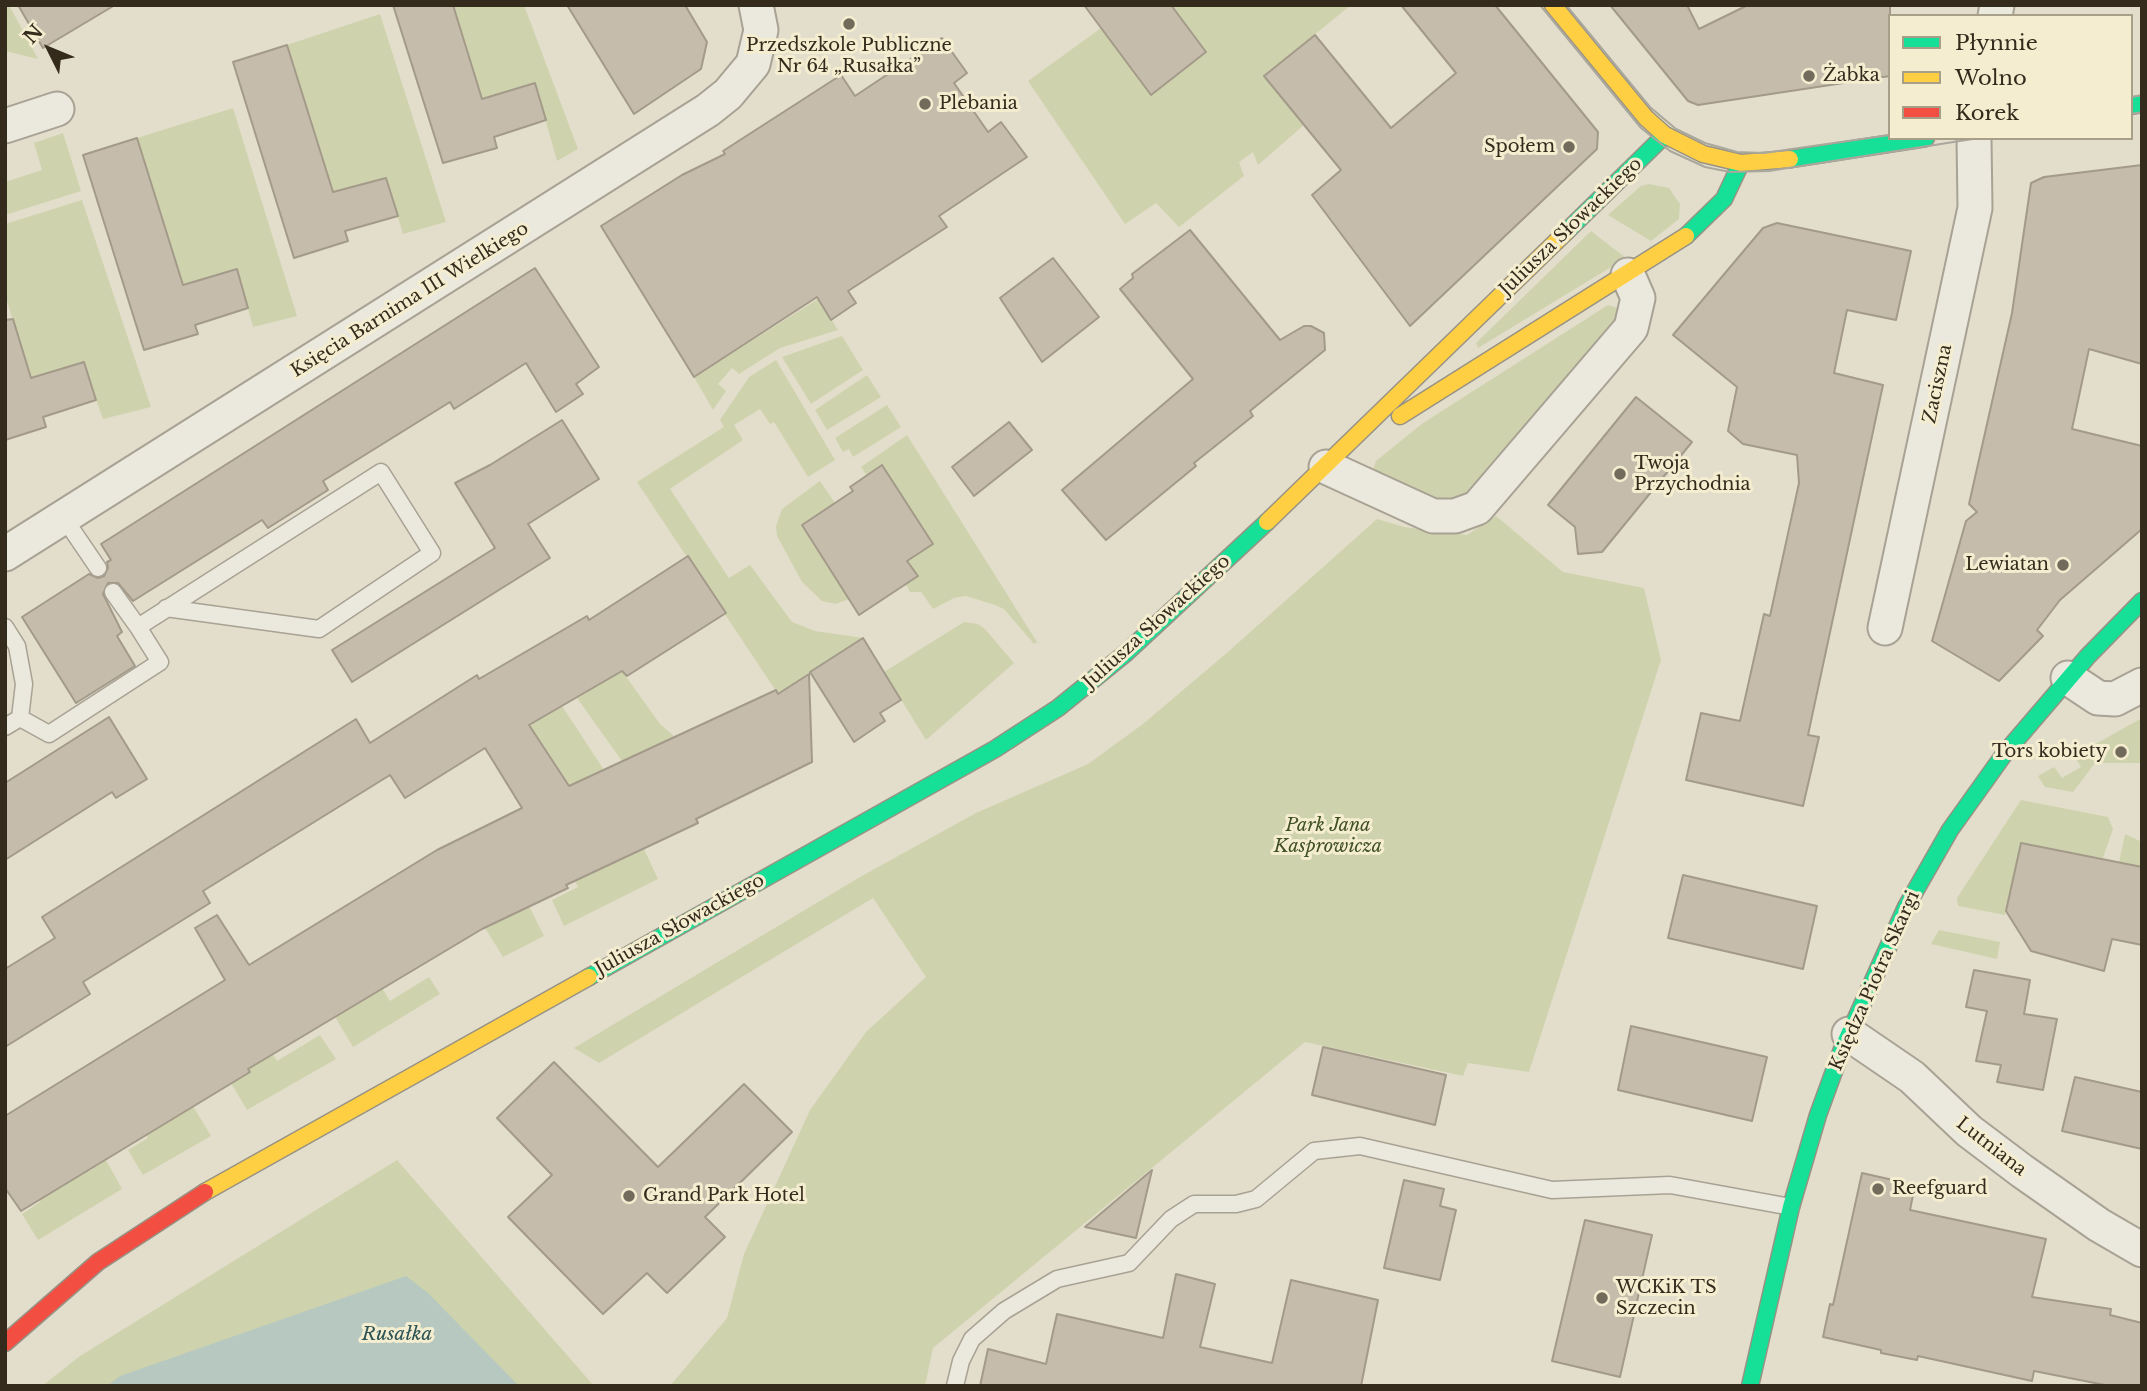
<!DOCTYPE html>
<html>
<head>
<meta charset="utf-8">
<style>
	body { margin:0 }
	#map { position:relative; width:2147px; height:1391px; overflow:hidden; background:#e3decb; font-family:"Libre Baskerville",serif }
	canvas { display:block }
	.frame { position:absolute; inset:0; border:7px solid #352b1d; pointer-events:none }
	.legend { position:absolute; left:1888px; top:14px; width:245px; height:126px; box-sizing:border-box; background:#f4edd0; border:2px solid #a89f88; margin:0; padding:9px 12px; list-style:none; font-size:21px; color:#352b1d }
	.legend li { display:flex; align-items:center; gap:14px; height:35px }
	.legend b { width:35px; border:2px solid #a89f88 }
	.north { position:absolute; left:14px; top:14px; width:70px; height:70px; -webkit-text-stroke:5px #f4edd0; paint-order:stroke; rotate:313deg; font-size:19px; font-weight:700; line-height:28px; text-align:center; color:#352b1d }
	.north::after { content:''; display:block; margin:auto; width:24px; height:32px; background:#352b1d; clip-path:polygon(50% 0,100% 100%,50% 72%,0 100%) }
</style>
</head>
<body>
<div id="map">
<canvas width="2147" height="1391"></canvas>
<div class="frame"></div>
<ul class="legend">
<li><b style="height:9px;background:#16e098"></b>Płynnie</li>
<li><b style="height:9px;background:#ffcf43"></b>Wolno</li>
<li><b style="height:9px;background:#f24e42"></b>Korek</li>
</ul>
<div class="north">N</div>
</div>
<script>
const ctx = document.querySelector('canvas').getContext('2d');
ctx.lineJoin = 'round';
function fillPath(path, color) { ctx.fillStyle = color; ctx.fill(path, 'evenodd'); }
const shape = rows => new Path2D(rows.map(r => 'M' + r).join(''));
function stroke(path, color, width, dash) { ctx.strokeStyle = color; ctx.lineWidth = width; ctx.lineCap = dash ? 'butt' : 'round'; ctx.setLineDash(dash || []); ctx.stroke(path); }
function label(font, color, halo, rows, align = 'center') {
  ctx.font = font + ' "Libre Baskerville",serif'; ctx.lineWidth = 6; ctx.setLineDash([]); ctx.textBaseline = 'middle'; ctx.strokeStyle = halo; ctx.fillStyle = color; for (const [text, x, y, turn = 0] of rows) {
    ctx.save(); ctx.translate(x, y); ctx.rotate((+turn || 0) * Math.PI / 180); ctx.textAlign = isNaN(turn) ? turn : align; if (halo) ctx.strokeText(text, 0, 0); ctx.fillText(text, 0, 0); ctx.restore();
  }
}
const green = shape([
	[5,5,9,5,38,59,5,51],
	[453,5,524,5,578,149,557,161,535,83,482,99],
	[1171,5,1351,5,1264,76,1304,125,1258,165,1253,152,1239,162,1244,176,1179,227,1156,203,1125,224,1028,81,1101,28,1151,95,1206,52],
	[380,14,446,222,403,234,386,178,333,192,287,45],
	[233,108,297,316,253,327,237,269,183,285,137,138],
	[63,133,81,191,5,215,5,182,42,170,34,143],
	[1649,184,1669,188,1680,204,1679,219,1651,241,1608,215,1641,186],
	[82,200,151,407,103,419,83,362,31,378,5,295,5,224],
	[1591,231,1626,258,1478,348,1476,343],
	[818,299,838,330,780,348,739,374,732,368,718,384,726,391,713,410,694,377],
	[1608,305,1621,309,1623,316,1487,485,1452,506,1373,470,1376,461,1423,423],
	[842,336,863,370,811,404,782,357],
	[776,360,835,460,808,477,774,422,770,424,760,409,734,425,743,440,670,489,729,578,750,565,792,622,815,631,863,638,778,694,637,482,724,427,720,420,749,377],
	[867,375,881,397,827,430,815,410],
	[887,405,901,427,853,457,849,449,843,452,835,438],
	[907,435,1037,642,1034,644,1004,609,995,605,966,596,954,598,933,609,921,592,910,592,906,584,917,576,907,561,933,544,870,480,861,467],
	[820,481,835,503,802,526,849,599,836,604,822,601,802,582,777,536,776,526,782,509],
	[1496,516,1563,572,1644,588,1661,660,1529,1072,1468,1063,1463,1076,1305,1042,933,1348,925,1386,670,1386,727,1318,744,1254,810,1110,866,1032,926,977,873,898,599,1063,574,1048,860,877,976,813,1088,764,1143,724,1229,651,1377,519,1404,527,1467,535],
	[964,622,978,624,985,629,1014,663,926,740,884,672],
	[622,671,660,724,675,737,622,761,577,698],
	[562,706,604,770,569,786,557,768,515,734],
	[2142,718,2142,763,2095,763,2073,792,2045,787,2038,776,2054,767,2062,778,2081,767,2074,756],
	[2021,800,2108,817,2113,829,2103,858,2021,844,2005,915,1958,906,1957,898],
	[2125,834,2142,842,2142,870,2119,862],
	[644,849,658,879,564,926,552,900,578,887,570,872,608,865],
	[529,906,544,936,503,957,477,915],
	[1939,930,2000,942,1997,959,1931,944],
	[429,977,440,994,353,1047,335,1017,352,1006,376,978,390,1001],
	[320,1035,336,1059,247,1110,228,1078,250,1072,242,1059,267,1044,277,1061],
	[193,1106,211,1136,143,1175,128,1150,148,1138,144,1132],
	[106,1160,122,1189,38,1240,22,1214,40,1202,32,1190,85,1166,89,1171],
	[397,1160,594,1386,42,1386,80,1356]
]);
const water = shape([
	[406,1276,428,1293,519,1386,107,1386,120,1376]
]);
const building = shape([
	[18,5,115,5,43,48,18,5],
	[393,5,453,5,482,99,535,83,546,120,494,137,497,148,443,163,393,5],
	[567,5,685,5,707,42,701,69,634,114,567,5],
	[1084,5,1171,5,1206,52,1151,95,1084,5],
	[1401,5,1495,5,1598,132,1597,149,1410,326,1312,195,1341,170,1264,76,1315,35,1391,128,1456,73,1401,5],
	[1610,5,1687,5,1699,29,1748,5,1890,5,1890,76,1698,105,1688,101,1610,5],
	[942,38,967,73,954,83,988,132,1001,122,1027,157,939,216,947,227,848,291,856,303,831,320,817,297,694,377,601,226,682,175,725,154,723,151,841,75,855,96,942,38],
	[287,45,333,192,386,178,398,216,345,231,348,241,294,258,233,62,287,45],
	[137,138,183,285,237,269,248,308,195,325,198,334,144,350,83,155,137,138],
	[2142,165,2142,364,2089,349,2072,429,2142,446,2142,529,2060,600,2037,630,2043,636,1999,681,1932,641,1966,521,1977,512,1969,504,2012,313,2031,183,2044,177,2142,165],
	[1777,223,1911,251,1896,320,1847,310,1834,373,1883,385,1808,735,1819,737,1803,806,1686,780,1701,713,1740,721,1764,614,1770,616,1799,483,1797,455,1743,444,1728,431,1737,387,1673,335,1763,228,1777,223],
	[1190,230,1280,340,1304,326,1311,326,1324,333,1325,350,1250,411,1253,416,1194,463,1196,466,1106,540,1062,490,1193,379,1120,289,1133,278,1132,274,1190,230],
	[1053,258,1099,317,1042,362,1000,298,1053,258],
	[535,268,599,367,576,384,583,394,556,412,526,363,454,409,450,402,323,481,328,490,268,528,262,520,133,601,118,583,108,583,103,594,122,632,117,636,135,666,76,703,22,617,89,574,98,578,104,576,108,568,107,562,111,560,101,544,535,268],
	[13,319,31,378,84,362,96,400,43,417,46,427,5,440,5,320,13,319],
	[1636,397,1692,442,1602,552,1578,554,1575,527,1548,505,1636,397],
	[562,420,599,479,528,524,550,558,352,682,332,650,495,548,455,483,490,465,562,420],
	[1009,422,1032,450,974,496,952,467,1009,422],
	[882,465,933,544,907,561,918,576,859,615,802,525,853,491,850,487,882,465],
	[688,556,726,613,627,676,622,671,529,725,569,786,776,690,778,694,809,674,812,762,696,819,698,823,566,885,568,888,482,929,248,1069,250,1072,21,1211,5,1188,5,1116,225,980,195,928,217,915,249,965,437,850,522,808,485,748,405,798,390,775,203,891,210,903,83,982,90,994,5,1047,5,969,55,938,42,917,356,719,370,743,477,675,479,679,587,616,589,620,688,556],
	[863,638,901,700,880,713,885,721,854,742,810,672,863,638],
	[109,717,147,779,116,798,112,792,5,860,5,783,109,717],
	[2021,843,2142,867,2142,945,2112,939,2104,971,2031,951,2006,911,2021,843],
	[1683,875,1817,906,1803,969,1668,938,1683,875],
	[1974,970,2030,980,2024,1014,2057,1019,2043,1090,1997,1082,2001,1065,1976,1061,1987,1011,1966,1007,1974,970],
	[1631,1026,1767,1057,1752,1121,1618,1090,1631,1026],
	[1323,1047,1446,1075,1435,1125,1312,1095,1323,1047],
	[554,1062,658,1167,744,1084,792,1132,705,1217,725,1237,667,1293,647,1273,603,1314,508,1217,552,1175,497,1118,554,1062],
	[2075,1077,2142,1092,2142,1149,2062,1131,2075,1077],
	[1152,1170,1136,1238,1085,1227,1152,1170],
	[1862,1173,1915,1185,1910,1210,2046,1239,2032,1297,2111,1309,2110,1315,2142,1323,2142,1386,2110,1386,2034,1371,2032,1381,1918,1356,1917,1360,1881,1353,1881,1350,1823,1337,1830,1304,1833,1305,1862,1173],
	[1404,1180,1444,1189,1440,1206,1456,1210,1440,1280,1384,1268,1404,1180],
	[1585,1220,1652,1235,1620,1377,1552,1361,1585,1220],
	[1176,1274,1215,1284,1200,1347,1272,1363,1291,1280,1378,1300,1361,1386,980,1386,988,1349,1046,1364,1057,1314,1163,1338,1176,1274]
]);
const lane = shape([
	[64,518,98,568],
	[113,592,138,627,381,472,432,553,319,629,166,608],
	[5,627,17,646,24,684,20,718,5,727],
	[20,718,49,734,160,662,138,627],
	[955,1386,961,1361,972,1339,1004,1311,1057,1279,1129,1263,1171,1219,1194,1204,1236,1204,1256,1199,1314,1151,1360,1146,1552,1190,1670,1185,1791,1207]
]);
const street = shape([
	[1995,16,1997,5],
	[5,126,57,109],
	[1326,467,1433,516,1455,516,1477,508,1631,328,1638,298,1628,275],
	[5,554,708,110,728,94,753,64,761,30,756,5],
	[1885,628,1975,208,1974,138],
	[2068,678,2098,698,2115,699,2142,685],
	[1849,1034,1912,1077,1969,1131,2022,1171,2099,1225,2142,1250]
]);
const fast = shape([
	[2131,106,2142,104],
	[1790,159,1926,138],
	[1567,231,1665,135],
	[1686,236,1724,199,1741,163],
	[589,977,995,749,1058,708,1126,653,1267,522],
	[1750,1386,1791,1207,1818,1115,1841,1052,1906,907,1950,830,2005,753,2088,656,2142,601]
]);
const slow = shape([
	[1553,5,1646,118,1665,135,1703,154,1741,163,1790,159],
	[1400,416,1686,236],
	[1267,522,1567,231],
	[205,1192,589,977]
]);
const jam = shape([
	[5,1343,98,1262,205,1192]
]);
const tram = shape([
	[1540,5,1641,128,1670,151,1705,167,1730,172,1769,171,1979,138],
	[1566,5,1650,107,1676,129,1705,143,1737,152,1764,153,1890,135],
	[2131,97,2142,95],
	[2131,114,2142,112]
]);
const markers = [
	[849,24,7,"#726a5a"],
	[1809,76,7,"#726a5a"],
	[925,104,7,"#726a5a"],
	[1569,147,7,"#726a5a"],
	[1620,474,7,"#726a5a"],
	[2063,565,7,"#726a5a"],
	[2121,752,7,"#726a5a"],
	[1878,1189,7,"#726a5a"],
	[629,1196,7,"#726a5a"],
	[1602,1298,7,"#726a5a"]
];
const poiNames = [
	["Przedszkole Publiczne",849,46,"center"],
	["Nr 64 „Rusałka”",849,67,"center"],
	["Żabka",1823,76],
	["Plebania",939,104],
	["Społem",1555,147,"right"],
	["Twoja",1634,464],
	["Przychodnia",1634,485],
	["Lewiatan",2049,565,"right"],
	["Tors kobiety",2107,752,"right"],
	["Reefguard",1892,1189],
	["Grand Park Hotel",643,1196],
	["WCKiK TS",1616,1288],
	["Szczecin",1616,1309]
];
const streetNames = [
	["Juliusza Słowackiego",1571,227,-44],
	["Księcia Barnima III Wielkiego",410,300,-32],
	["Zaciszna",1938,384,-78],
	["Juliusza Słowackiego",1157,622,-42],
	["Juliusza Słowackiego",680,925,-29],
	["Księdza Piotra Skargi",1875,981,-66],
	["Lutniana",1991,1147,38]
];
const parkNames = [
	["Park Jana",1328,826],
	["Kasprowicza",1328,847]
];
const waterNames = [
	["Rusałka",397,1335]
];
fillPath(green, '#cfd3ad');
fillPath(water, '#b6c8bf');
fillPath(building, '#c6bcac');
stroke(building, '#a39a8a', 2);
stroke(lane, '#a8a294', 19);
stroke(street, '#a8a294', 37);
stroke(fast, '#979284', 19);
stroke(slow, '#979284', 19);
stroke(jam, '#979284', 19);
stroke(lane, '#ebe8dd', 16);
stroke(street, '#ebe8dd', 33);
stroke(fast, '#16e098', 16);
stroke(slow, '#ffcf43', 16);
stroke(jam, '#f24e42', 16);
stroke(tram, '#aaa79d', 2);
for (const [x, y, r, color] of markers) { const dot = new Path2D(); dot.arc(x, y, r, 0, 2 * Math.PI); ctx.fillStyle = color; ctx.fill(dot); stroke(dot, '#f4edd0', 2.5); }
label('18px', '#352b1d', '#f4edd0', poiNames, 'left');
label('18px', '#352b1d', '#f4edd0', streetNames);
label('italic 18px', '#415124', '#f4edd0', parkNames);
label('italic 19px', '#2c5355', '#f4edd0', waterNames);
</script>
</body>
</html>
